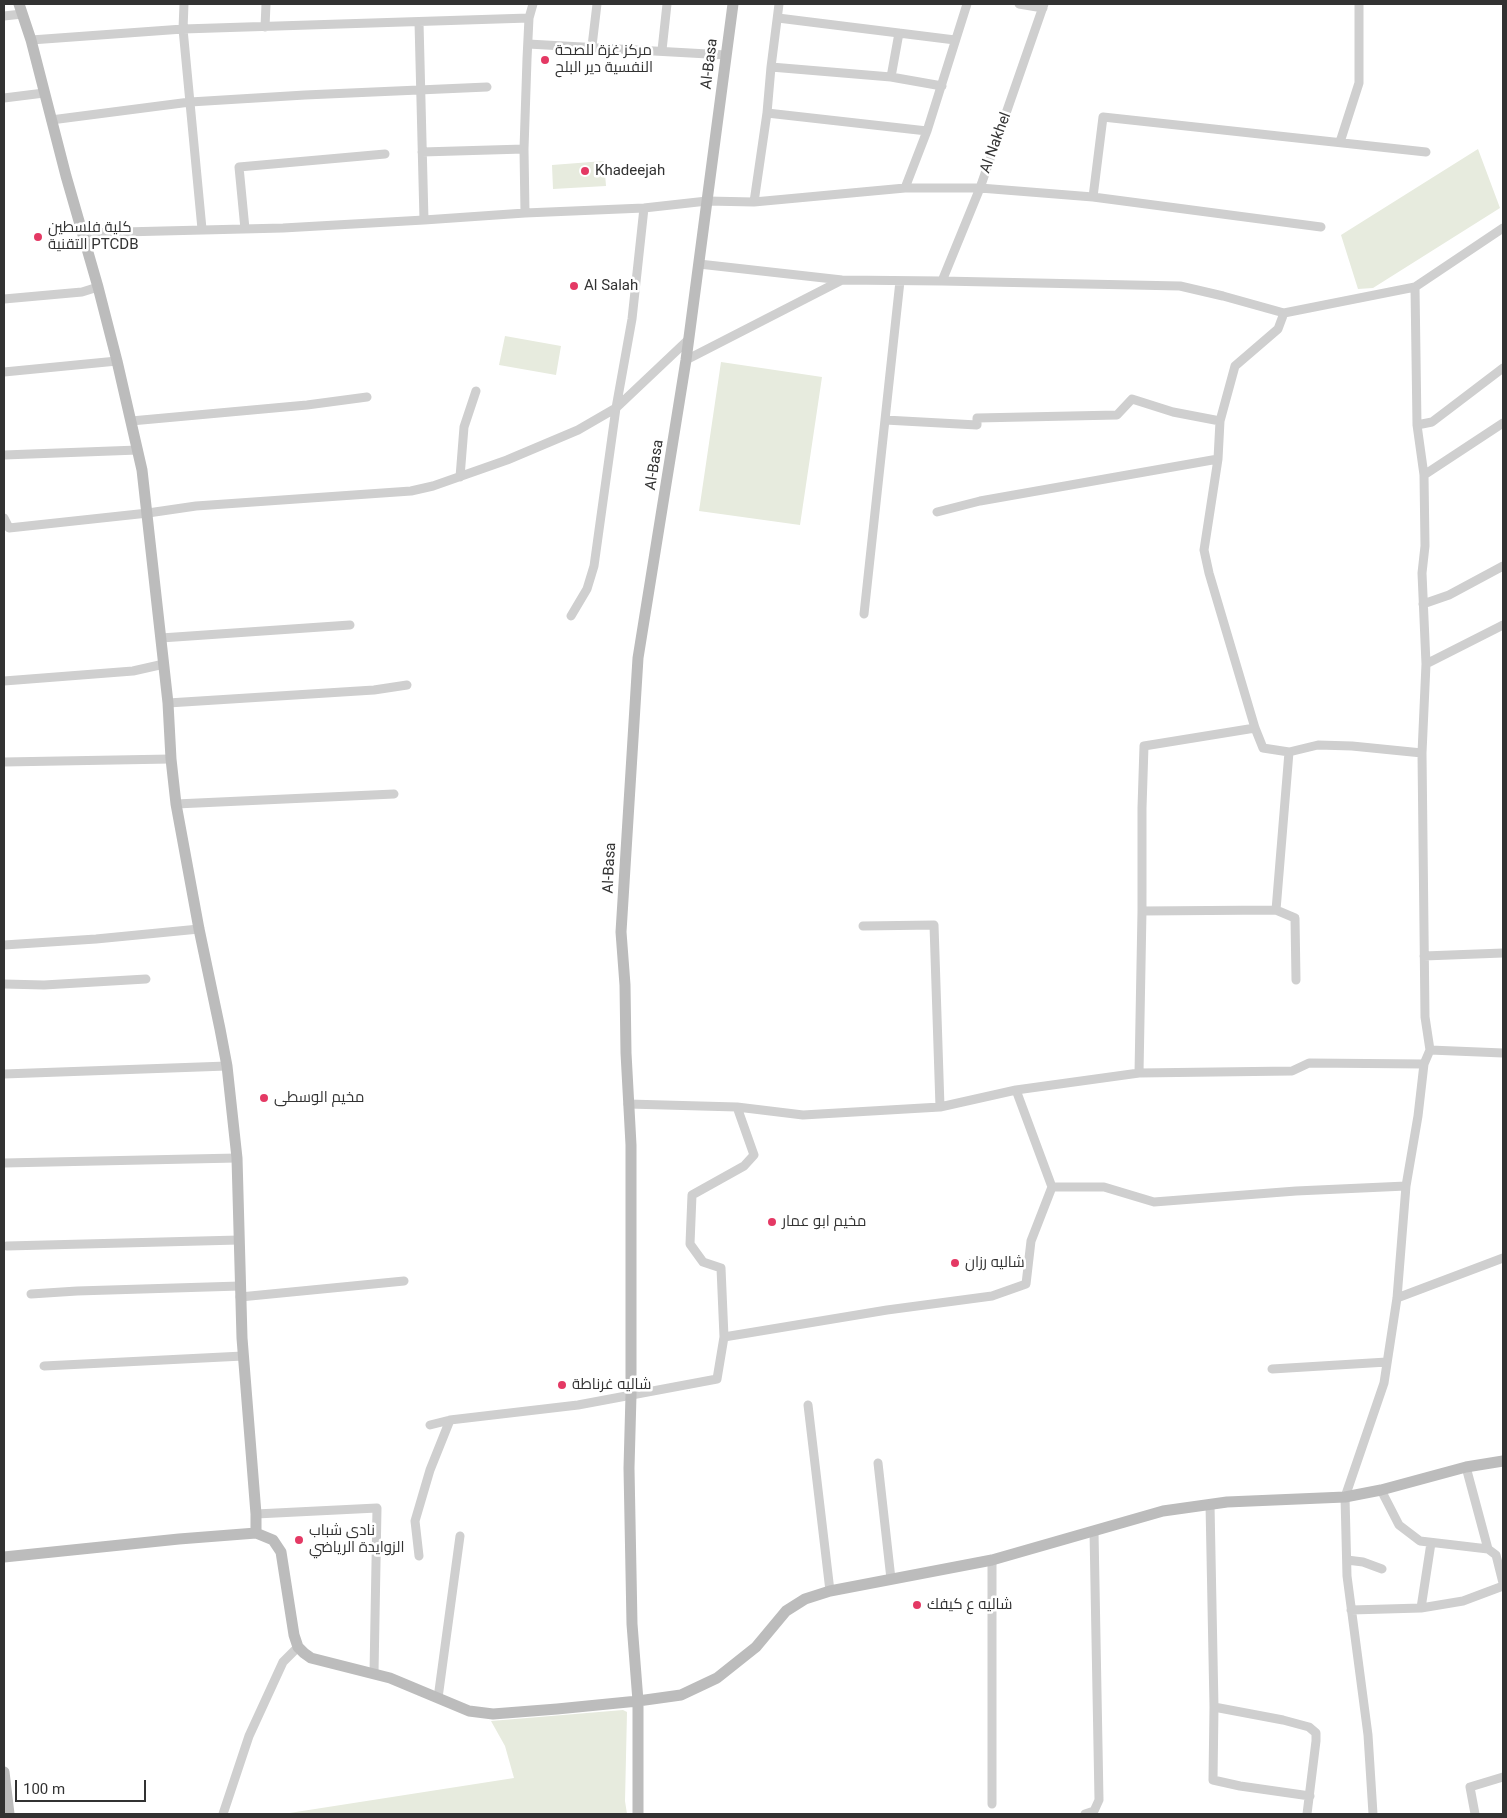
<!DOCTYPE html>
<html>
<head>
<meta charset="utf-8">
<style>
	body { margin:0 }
	#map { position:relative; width:1507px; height:1818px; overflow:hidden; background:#fff; font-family:Roboto,sans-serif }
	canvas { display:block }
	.frame { position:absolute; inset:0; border:5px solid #323232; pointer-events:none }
	.scale { position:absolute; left:15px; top:1780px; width:131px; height:22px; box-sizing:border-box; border:2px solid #323232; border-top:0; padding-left:6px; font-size:15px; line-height:18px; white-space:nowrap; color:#323232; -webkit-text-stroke:4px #fff; paint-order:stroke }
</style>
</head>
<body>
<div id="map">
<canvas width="1507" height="1818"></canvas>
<div class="frame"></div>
<div class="scale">100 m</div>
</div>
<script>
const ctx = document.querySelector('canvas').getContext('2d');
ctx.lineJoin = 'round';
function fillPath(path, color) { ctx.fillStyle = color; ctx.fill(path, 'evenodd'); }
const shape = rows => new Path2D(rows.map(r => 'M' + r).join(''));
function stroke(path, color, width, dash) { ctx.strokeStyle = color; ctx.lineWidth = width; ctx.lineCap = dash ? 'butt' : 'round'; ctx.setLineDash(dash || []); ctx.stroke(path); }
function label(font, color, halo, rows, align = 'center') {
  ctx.font = font + ' Roboto,Cairo,sans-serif'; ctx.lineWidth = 5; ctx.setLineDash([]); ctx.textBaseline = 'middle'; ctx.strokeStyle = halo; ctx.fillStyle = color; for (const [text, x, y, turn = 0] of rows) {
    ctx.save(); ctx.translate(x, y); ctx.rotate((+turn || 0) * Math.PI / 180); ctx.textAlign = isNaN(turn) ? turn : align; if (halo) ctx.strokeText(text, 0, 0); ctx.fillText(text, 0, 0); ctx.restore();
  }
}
const green = shape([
	[1478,149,1500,208,1373,288,1358,289,1341,235],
	[604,161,606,186,553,189,552,165],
	[505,336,561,346,556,375,499,365],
	[721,362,822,377,800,525,699,511],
	[623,1710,627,1712,625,1801,627,1814,283,1814,514,1778,505,1746,491,1721]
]);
const street = shape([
	[184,4,183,29,202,229],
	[1019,4,1043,8],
	[4,16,22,14],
	[778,18,955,40],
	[419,22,424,220],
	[265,27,266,4],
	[31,40,183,29,529,18],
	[528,44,726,55],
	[592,46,597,4],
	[662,50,667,4],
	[771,67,891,77,942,86],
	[891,77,899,33],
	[4,98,44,93],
	[767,113,927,131],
	[51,120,190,102,305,95,487,87],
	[1340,142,1359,83,1359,4],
	[422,152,524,149],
	[905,188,980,188,1093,197,1321,227],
	[1093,197,1103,117,1426,152],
	[754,202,767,113,771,67,779,4],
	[525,213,524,149,527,59,529,18,533,4],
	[245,229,239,167,385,154],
	[83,233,283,228,424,220,525,213,644,208,707,201,754,202,905,188,927,131,967,4],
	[699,264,842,280,942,281,1180,286,1223,296,1284,313,1415,287,1503,228],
	[942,281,980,188,1044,4],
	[4,299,82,292,98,287],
	[1284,313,1278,329,1235,366,1220,421,1218,459,1204,550,1209,573,1255,728,1263,748,1289,752,1318,745,1352,746,1422,753],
	[686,360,842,280],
	[4,372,117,361],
	[885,420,977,425,977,418,1117,415,1132,399,1173,412,1220,421],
	[131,421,307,405,367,397],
	[1417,425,1432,422,1503,368],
	[4,455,138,450],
	[1424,475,1503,423],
	[460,477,464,427,476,391],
	[937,512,980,501,1218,459],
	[4,518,9,528,148,513,196,506,411,491,433,486,507,460,578,430,616,408,689,339],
	[1423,604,1449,595,1503,566],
	[864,614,900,281],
	[571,616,587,589,594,566,616,408,632,319,644,208],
	[161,638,350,625],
	[1426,664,1503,625],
	[4,681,133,671,164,664],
	[168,703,374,690,407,685],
	[1289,752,1276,910,1295,918,1296,980],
	[4,762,171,759],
	[176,804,394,794],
	[1142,911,1276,910],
	[863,926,934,925,940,1107],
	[4,945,96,939,199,929],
	[1424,956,1503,953],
	[4,984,44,985,146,979],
	[1430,1050,1503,1053],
	[1139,1073,1142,911,1142,808,1144,746,1255,728],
	[4,1074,227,1066],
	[628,1104,737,1107,803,1115,940,1107,1016,1090,1139,1073,1292,1071,1309,1063,1424,1064],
	[4,1163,237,1158],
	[1052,1187,1104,1187,1154,1202,1296,1191,1406,1186],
	[7,1246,239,1240],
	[31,1294,77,1291,240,1286],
	[240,1297,404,1281],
	[1397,1298,1503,1258],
	[724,1337,887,1310,992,1296,1026,1284,1031,1241,1052,1187,1016,1090],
	[44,1366,243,1356],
	[1272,1369,1387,1362],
	[808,1405,830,1591],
	[430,1425,450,1420,578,1405,717,1379,724,1337,721,1268,703,1262,690,1244,692,1195,744,1166,754,1155,737,1107],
	[878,1463,891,1579],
	[1466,1467,1488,1549,1496,1555,1503,1583],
	[1381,1490,1399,1525,1420,1541,1488,1549],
	[1210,1504,1214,1707,1213,1780,1240,1786,1310,1796],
	[256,1514,377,1508,374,1673],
	[419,1556,415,1521,430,1470,450,1420],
	[992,1560,992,1804],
	[1347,1560,1363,1562,1382,1569],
	[1421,1608,1431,1543],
	[1351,1610,1421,1608,1463,1601,1503,1586],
	[438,1698,460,1536],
	[1214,1707,1283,1720,1309,1727,1316,1733,1316,1741,1307,1814],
	[223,1814,249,1736,283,1662,298,1647],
	[1085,1814,1094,1811,1099,1800,1094,1531],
	[1373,1814,1368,1735,1347,1576,1345,1497,1384,1383,1397,1298,1406,1186,1418,1116,1424,1064,1430,1050,1425,1017,1422,753,1426,664,1422,573,1425,546,1424,475,1417,425,1415,287],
	[1475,1814,1470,1787,1503,1777]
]);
const secondary = shape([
	[19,4,31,40,66,176,98,287,117,361,142,470,168,703,171,759,176,804,199,929,220,1029,227,1066,237,1158,242,1338,256,1514,256,1533],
	[4,1557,179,1539,256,1533,273,1540,281,1552,294,1635,298,1647,304,1653,311,1658,390,1678,469,1711,493,1714,557,1709,638,1701,681,1695,717,1678,756,1647,786,1611,805,1599,830,1591,992,1560,1163,1511,1227,1502,1345,1497,1381,1490,1466,1467,1503,1461],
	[4,1772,9,1814],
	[638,1814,638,1701,632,1624,629,1468,631,1395,631,1145,626,1053,625,985,621,932,638,658,686,360,733,4]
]);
const markers = [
	[545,60,5,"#e43964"],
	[585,171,5,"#e43964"],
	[38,237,5,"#e43964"],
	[574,286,5,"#e43964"],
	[264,1098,5,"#e43964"],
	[772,1222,5,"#e43964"],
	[955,1263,5,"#e43964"],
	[562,1385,5,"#e43964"],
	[299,1540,5,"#e43964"],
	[917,1605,5,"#e43964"]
];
const poiNames = [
	["مركز غزة للصحة",555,51],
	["النفسية دير البلح",555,68],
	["Khadeejah",595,171],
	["كلية فلسطين",48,228],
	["التقنية PTCDB",48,245],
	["Al Salah",584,286],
	["مخيم الوسطى",274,1098],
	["مخيم ابو عمار",782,1222],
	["شاليه رزان",965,1263],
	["شاليه غرناطة",572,1385],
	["نادي شباب",309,1531],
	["الزوايدة الرياضي",309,1548],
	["شاليه ع كيفك",927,1605]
];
const streetNames = [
	["Al-Basa",710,64,-83],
	["Al Nakhel",996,143,-70],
	["Al-Basa",655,465,-81],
	["Al-Basa",610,868,-87]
];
fillPath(green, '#e7ebde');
stroke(street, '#cfcfcf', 9);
stroke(secondary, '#bcbcbc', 11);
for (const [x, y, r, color] of markers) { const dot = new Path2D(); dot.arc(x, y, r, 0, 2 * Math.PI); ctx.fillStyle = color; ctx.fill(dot); stroke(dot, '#fff', 2); }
label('15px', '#323232', '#fff', poiNames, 'left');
label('15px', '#323232', '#fff', streetNames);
</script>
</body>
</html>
